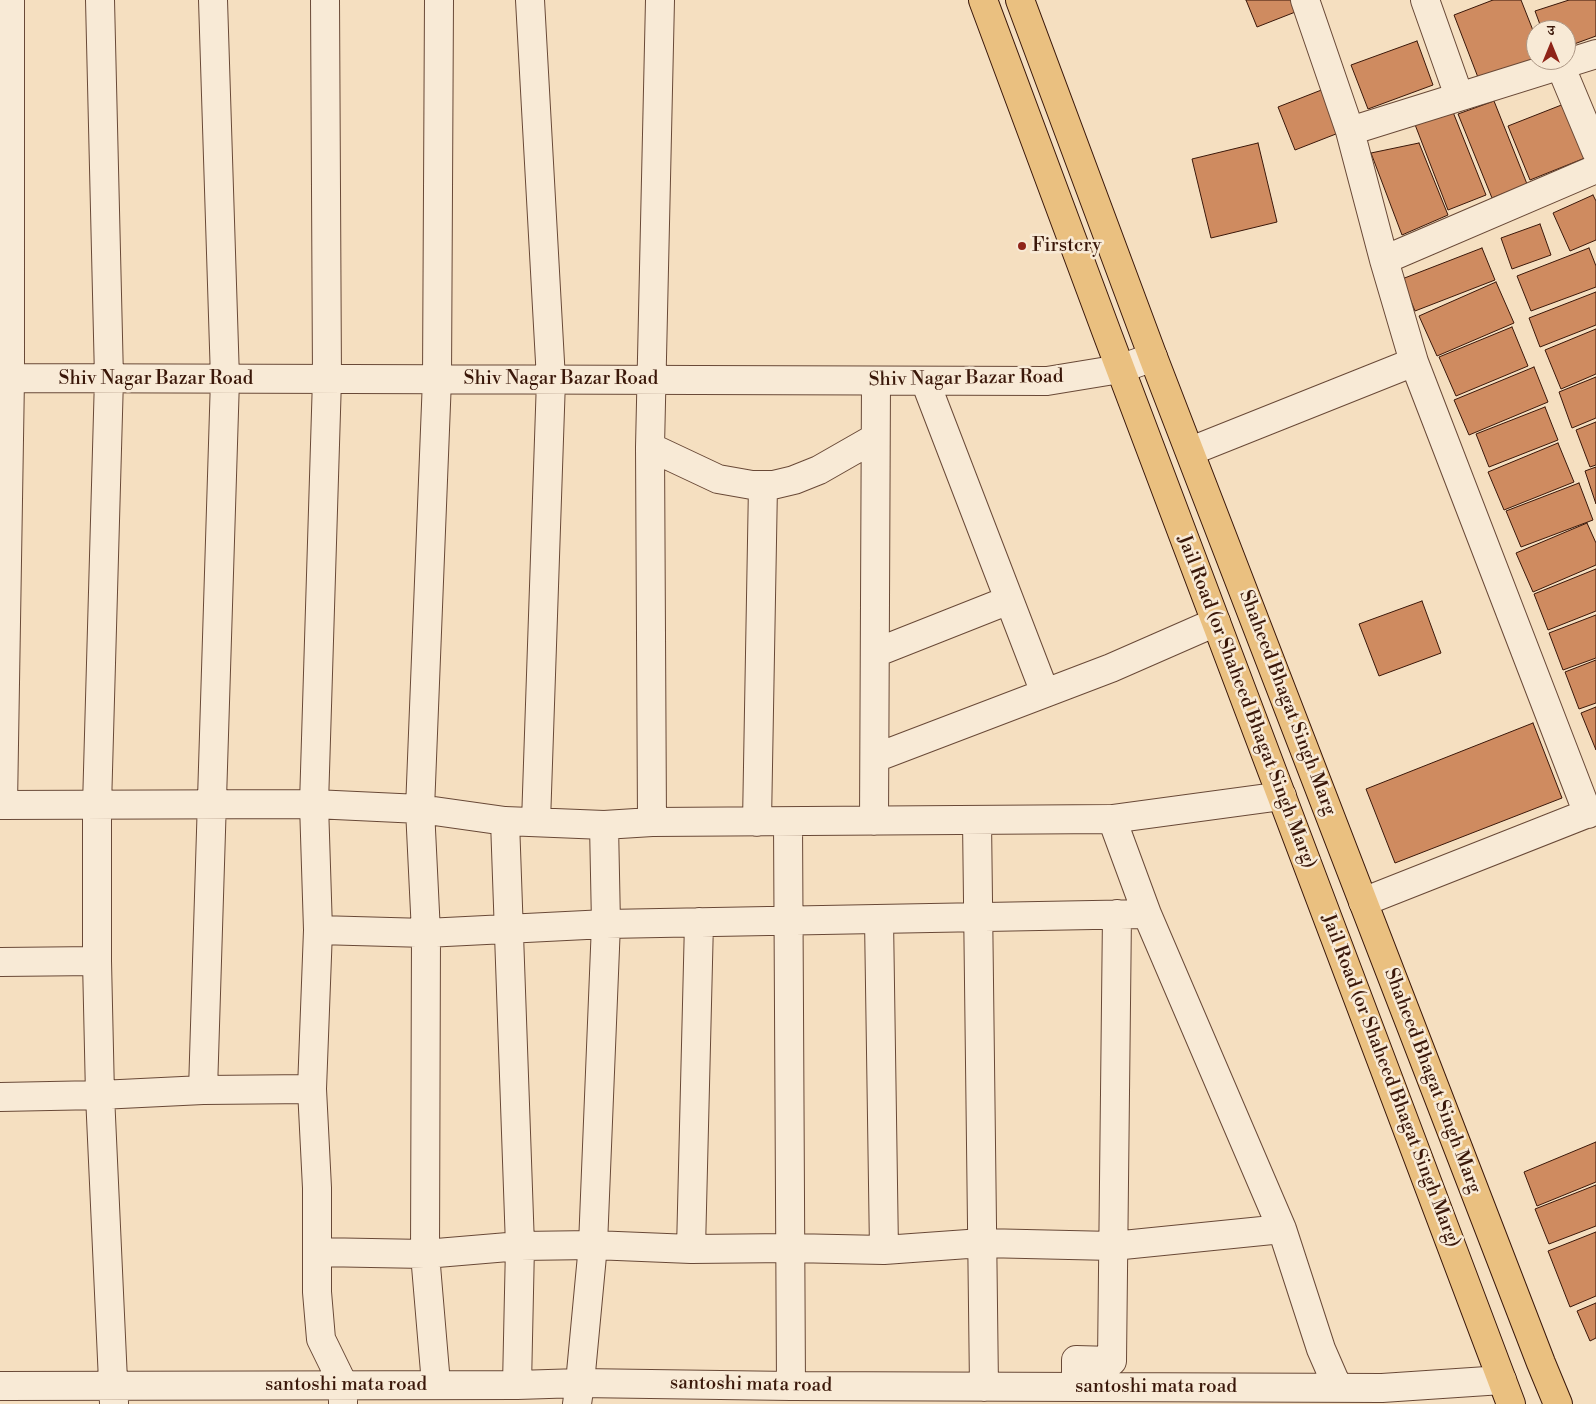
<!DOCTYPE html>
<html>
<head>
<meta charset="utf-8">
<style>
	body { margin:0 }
	#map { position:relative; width:1596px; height:1404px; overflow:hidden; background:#f5dfc0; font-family:"Libre Bodoni","Noto Serif Devanagari",serif }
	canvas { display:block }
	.north { position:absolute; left:1526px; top:20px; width:50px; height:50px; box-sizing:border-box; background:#f8ead6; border:1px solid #ac9684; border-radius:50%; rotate:0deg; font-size:14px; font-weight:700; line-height:20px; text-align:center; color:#3a1709 }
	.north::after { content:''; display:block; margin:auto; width:18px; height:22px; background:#8f2418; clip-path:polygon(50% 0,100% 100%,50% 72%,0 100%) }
</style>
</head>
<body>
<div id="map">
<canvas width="1596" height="1404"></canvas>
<div class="north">उ</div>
</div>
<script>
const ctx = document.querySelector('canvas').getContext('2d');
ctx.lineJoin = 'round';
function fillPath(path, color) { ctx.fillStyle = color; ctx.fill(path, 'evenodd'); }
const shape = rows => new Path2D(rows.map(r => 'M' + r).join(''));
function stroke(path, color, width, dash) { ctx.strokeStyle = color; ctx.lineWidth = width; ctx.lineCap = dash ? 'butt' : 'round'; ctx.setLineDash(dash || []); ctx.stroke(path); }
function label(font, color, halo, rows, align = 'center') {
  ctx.font = font + ' "Libre Bodoni",serif'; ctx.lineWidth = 5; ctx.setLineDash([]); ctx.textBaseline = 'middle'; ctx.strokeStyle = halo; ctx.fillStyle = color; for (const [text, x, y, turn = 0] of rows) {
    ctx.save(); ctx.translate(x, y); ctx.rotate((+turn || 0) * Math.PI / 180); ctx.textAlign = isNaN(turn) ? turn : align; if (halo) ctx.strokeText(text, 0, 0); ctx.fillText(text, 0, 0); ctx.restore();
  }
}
const building = shape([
	[1246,0,1300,0,1303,9,1257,27,1246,0],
	[1493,0,1521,0,1536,38,1536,59,1479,80,1454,15,1493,0],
	[1569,0,1596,0,1596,36,1566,47,1566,30,1542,30,1535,11,1569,0],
	[1417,41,1433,85,1368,109,1351,65,1417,41],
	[1324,89,1341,132,1295,150,1278,107,1324,89],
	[1494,101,1527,184,1492,198,1458,114,1494,101],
	[1564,104,1585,158,1530,180,1508,126,1564,104],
	[1451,107,1486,195,1448,210,1414,122,1451,107],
	[1258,143,1277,222,1211,238,1192,159,1258,143],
	[1419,143,1448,215,1402,235,1371,153,1419,143],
	[1593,195,1596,201,1596,240,1570,251,1553,213,1593,195],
	[1540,224,1551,255,1512,269,1501,238,1540,224],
	[1482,248,1495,280,1415,311,1402,279,1482,248],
	[1589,248,1596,266,1596,287,1531,311,1517,276,1589,248],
	[1496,282,1514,323,1437,356,1419,316,1496,282],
	[1596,292,1596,325,1540,347,1529,318,1596,292],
	[1512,327,1528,366,1456,396,1439,357,1512,327],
	[1596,329,1596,374,1561,389,1545,350,1596,329],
	[1534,367,1548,402,1469,435,1454,400,1534,367],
	[1596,377,1596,418,1572,428,1559,392,1596,377],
	[1545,407,1558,440,1489,467,1476,434,1545,407],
	[1596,422,1596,465,1590,467,1576,430,1596,422],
	[1558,443,1574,482,1504,510,1488,472,1558,443],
	[1596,467,1596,504,1585,471,1596,467],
	[1579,483,1593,520,1521,547,1506,511,1579,483],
	[1587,523,1596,543,1596,565,1533,592,1516,553,1587,523],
	[1596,569,1596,611,1548,630,1534,594,1596,569],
	[1422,601,1441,653,1379,676,1359,624,1422,601],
	[1596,615,1596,658,1563,670,1549,633,1596,615],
	[1596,660,1596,703,1579,709,1565,672,1596,660],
	[1596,707,1596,750,1581,713,1596,707],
	[1533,723,1562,798,1395,863,1366,789,1533,723],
	[1596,1142,1596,1182,1537,1206,1524,1172,1596,1142],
	[1596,1185,1596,1226,1549,1244,1535,1209,1596,1185],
	[1596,1232,1596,1296,1570,1307,1548,1251,1596,1232],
	[1596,1303,1596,1338,1590,1341,1577,1311,1596,1303]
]);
const minor = shape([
	[100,0,109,378,97,806,97,961,100,1095,114,1403],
	[530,0,551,380,536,822],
	[1305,0,1350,131,1384,260,1414,362,1588,814],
	[1425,0,1459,96],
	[1560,65,1596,151],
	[1350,131,1596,54],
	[1384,260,1596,169],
	[0,378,1047,381,1120,369,1153,357],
	[925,381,1045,693],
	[650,447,718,479,752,485,773,485,794,480,819,470,875,438],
	[1191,451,1414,362],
	[875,653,1009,600],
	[875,758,1111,668,1216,622],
	[0,805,314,804,420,809,505,821,604,825,652,822,1112,819,1282,796],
	[3,805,10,378,10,0],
	[977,820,984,1387],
	[505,821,520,1246,517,1385],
	[874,821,876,381],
	[652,822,650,447,660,0],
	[757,822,763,485],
	[788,822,791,1386],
	[1363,902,1596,810],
	[1147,914,1282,1229,1321,1349,1338,1388],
	[879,919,884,1250],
	[318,930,426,933,606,924,1147,914,1112,819],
	[0,962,97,961],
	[312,1089,317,1188,317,1292,321,1339,343,1384,343,1404],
	[203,1090,225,379,213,0],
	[0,1097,100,1095,203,1090,312,1089,318,930,314,804,327,379,325,0],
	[691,1249,699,922],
	[317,1252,425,1254,520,1246,593,1245,691,1249,790,1248,884,1250,982,1243,1113,1246,1282,1229],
	[436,1384,425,1254,426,933,420,809,437,379,439,0],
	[0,1386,517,1385,580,1383,791,1386,1382,1388,1502,1380],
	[1076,1387,1076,1360,1112,1361,1117,914],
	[577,1404,580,1383,593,1245,606,924,604,825]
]);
const major = shape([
	[983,0,1108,336,1511,1404],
	[1020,0,1153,357,1541,1363,1558,1404]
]);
const markers = [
	[1022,246,5,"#8f2418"]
];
const poiNames = [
	["Firstcry",1032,246]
];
const streetNames = [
	["Shiv Nagar Bazar Road",156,379],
	["Shiv Nagar Bazar Road",561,379],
	["Shiv Nagar Bazar Road",966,379,-1],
	["Jail Road (or Shaheed Bhagat Singh Marg)",1246,702,69],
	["Shaheed Bhagat Singh Marg",1287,703,69],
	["Jail Road (or Shaheed Bhagat Singh Marg)",1390,1081,69],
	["Shaheed Bhagat Singh Marg",1432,1081,69],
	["santoshi mata road",346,1385],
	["santoshi mata road",751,1385,1],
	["santoshi mata road",1156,1387]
];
fillPath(building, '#cf8b60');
stroke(building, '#3a1709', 1);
stroke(minor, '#694937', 30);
stroke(major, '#3a1709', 30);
stroke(minor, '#f8ead6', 28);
stroke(major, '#eac080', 28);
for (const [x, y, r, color] of markers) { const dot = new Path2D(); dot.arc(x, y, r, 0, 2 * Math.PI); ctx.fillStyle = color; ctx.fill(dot); stroke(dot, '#f8ead6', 2); }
label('19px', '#3a1709', '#f8ead6', poiNames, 'left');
label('19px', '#3a1709', '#f8ead6', streetNames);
</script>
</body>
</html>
